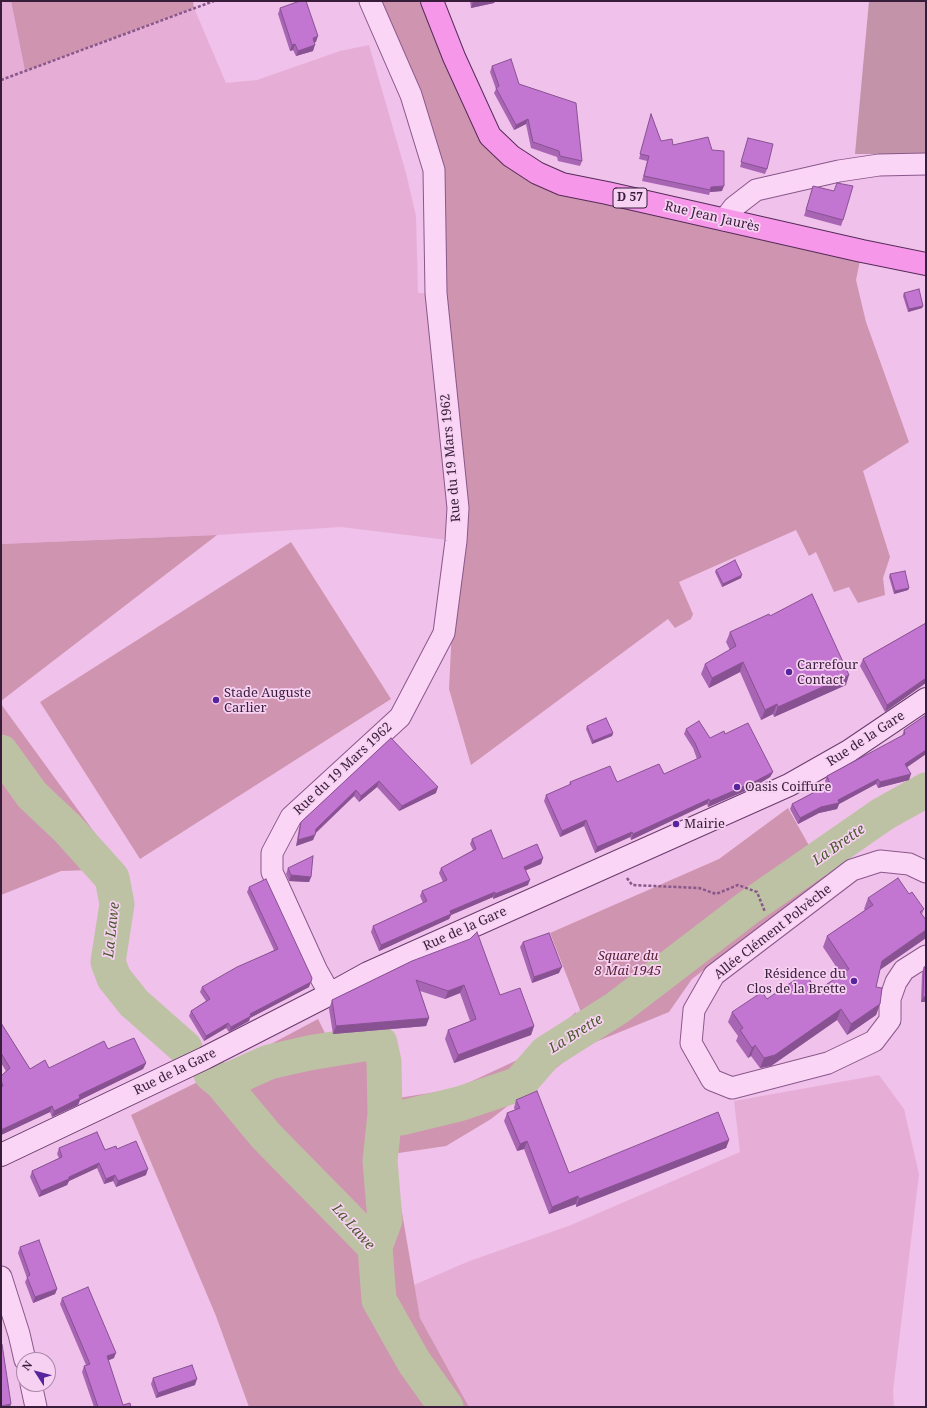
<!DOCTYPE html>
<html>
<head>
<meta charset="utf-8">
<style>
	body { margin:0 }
	#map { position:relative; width:927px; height:1408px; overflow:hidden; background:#f0c1ea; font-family:"Noto Serif",serif }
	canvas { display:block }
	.frame { position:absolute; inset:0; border:2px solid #371d3a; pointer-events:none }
	.north { position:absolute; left:16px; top:1352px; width:40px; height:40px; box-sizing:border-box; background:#f7d1f2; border:1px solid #aa89a8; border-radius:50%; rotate:306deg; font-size:11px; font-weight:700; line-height:16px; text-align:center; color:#371d3a }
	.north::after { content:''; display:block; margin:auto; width:14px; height:18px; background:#57249d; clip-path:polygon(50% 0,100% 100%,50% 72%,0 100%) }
</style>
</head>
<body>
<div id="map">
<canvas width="927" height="1408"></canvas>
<div class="frame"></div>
<div class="north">N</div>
</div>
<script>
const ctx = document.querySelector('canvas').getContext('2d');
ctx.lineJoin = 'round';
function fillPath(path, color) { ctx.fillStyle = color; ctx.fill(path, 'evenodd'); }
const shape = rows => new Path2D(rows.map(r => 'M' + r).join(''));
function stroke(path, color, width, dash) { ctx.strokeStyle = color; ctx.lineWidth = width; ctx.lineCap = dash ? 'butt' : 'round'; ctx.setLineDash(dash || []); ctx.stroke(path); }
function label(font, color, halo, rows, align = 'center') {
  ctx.font = font + ' "Noto Serif",serif'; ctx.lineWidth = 3.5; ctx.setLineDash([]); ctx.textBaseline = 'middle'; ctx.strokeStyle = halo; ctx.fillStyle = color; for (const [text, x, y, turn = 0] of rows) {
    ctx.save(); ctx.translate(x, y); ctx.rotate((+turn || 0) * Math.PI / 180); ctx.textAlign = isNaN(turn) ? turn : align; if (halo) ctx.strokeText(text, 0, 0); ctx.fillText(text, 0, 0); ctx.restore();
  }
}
const farmland = shape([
	[1,1,11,1,25,71,194,8,226,83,257,80,340,51,369,45,406,173,416,216,418,293,436,293,456,541,341,527,217,535,1,544],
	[879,1075,904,1109,919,1174,893,1391,894,1407,469,1407,420,1318,414,1285,467,1262,571,1225,740,1152,734,1101]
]);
const green = shape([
	[11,1,193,1,194,8,25,71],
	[370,1,432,1,490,136,537,173,862,251,856,280,866,322,909,442,863,471,890,557,883,578,885,595,858,603,849,587,834,592,816,552,809,556,796,530,679,582,693,614,691,619,675,628,668,619,471,765,449,689,458,508,434,170],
	[217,535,1,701,1,544],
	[291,542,391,699,140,859,40,702],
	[1,704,121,869,61,871,1,895],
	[788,808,826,876,692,979,669,1012,593,1043,550,933,719,859],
	[576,1012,583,1047,491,1119,446,1146,392,1154,420,1318,469,1407,249,1407,216,1316,131,1115,226,1068,318,1019,330,1043,386,1037,392,1099,455,1089,528,1055]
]);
const cemetery = shape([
	[869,1,926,1,926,154,855,154]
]);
const river = shape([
	[1,752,32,795,68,829,112,878,117,904,108,962,114,978,134,1003,185,1048],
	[211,1074,222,1083,266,1136,375,1247,379,1300,414,1362,446,1407],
	[222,1083,269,1062,309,1053,363,1044,380,1043,384,1062,385,1114,401,1118,459,1104,519,1084,546,1053,617,1008,749,907,883,814,926,790],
	[375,1247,385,1220,380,1161,385,1114]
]);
const path = shape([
	[1,80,214,1],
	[627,878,632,885,699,888,716,894,738,885,757,892,765,912]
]);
const minor = shape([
	[724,220,734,207,756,190,839,171,879,165,926,164],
	[926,872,909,864,880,861,852,870,714,975,694,1010,691,1043,712,1080,732,1088,828,1063,874,1041,890,1020,890,999,896,982,904,970,926,956],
	[330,994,317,971,272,872,272,853,291,817,400,717,444,633,456,541,458,508,436,293,434,170,411,95,370,1],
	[1,1277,19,1334,25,1360],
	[31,1384,36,1407]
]);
const secondary = shape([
	[1,1155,205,1058,330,994,368,973,789,785,849,751,926,699]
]);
const primary = shape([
	[432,1,454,57,490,136,511,156,537,173,562,184,607,193,862,251,926,264]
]);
const wall = shape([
	[470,1,495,1,494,3,471,8],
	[280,8,316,42,314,42,313,51,296,56,293,50,290,51,278,14],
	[492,66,519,84,582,161,580,166,558,161,557,157,531,148,526,124,514,130,494,93,496,89,490,72],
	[651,114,661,141,673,145,722,191,710,192,709,195,642,181,647,161,639,159],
	[748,138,767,169,765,174,740,167],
	[813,186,843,220,841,226,804,216],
	[904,293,923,306,922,308,908,312,903,296],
	[716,570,741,578,722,587,715,572],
	[890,574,909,588,908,590,894,594,889,577],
	[770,616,846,685,774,717,773,714,761,720,740,672,709,688,701,674,705,664,730,650,726,642,730,632],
	[926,623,885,712,860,666,863,659],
	[926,715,926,754,907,767,909,780,878,788,876,784,839,804,837,809,819,813,798,824,790,809,792,804,827,785,825,781,827,776,902,736,904,730],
	[587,726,613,733,612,736,592,744,586,729],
	[686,729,710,738,725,734,773,772,770,777,752,788,708,807,707,804,631,840,630,837,595,853,584,826,560,837,544,801,546,795,569,785,570,782,617,782,664,774,697,759,693,748,684,734],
	[391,738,436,793,399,811,377,787,359,802,354,796,316,833,313,840,296,846,299,828,301,822],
	[472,839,503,859,543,858,541,864,526,870,528,885,493,899,493,897,451,915,449,919,379,951,371,932,373,926,423,903,420,896,422,891,443,882,439,873,441,868,473,850,470,844],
	[288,868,311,877,309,882,289,881,286,874],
	[249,887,309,987,250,1018,249,1021,240,1026,229,1032,226,1028,204,1041,189,1016,191,1011,206,1001,200,992,202,987,274,950,247,892],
	[909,894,924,909,922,914,926,920,926,938,880,970,876,987,880,1004,876,1015,847,1035,837,1020,771,1066,760,1068,751,1056,748,1058,736,1041,738,1036,728,1022,732,1012,767,999,817,991,841,974,823,947,827,936,865,910,864,909,868,898],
	[523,942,559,973,532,983,520,947],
	[412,961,500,995,534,1026,531,1035,454,1063,445,1039,448,1030,470,1021,460,993,445,999,420,991,429,1018,426,1026,333,1034,329,1009,332,1000],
	[924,967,926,1002,921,1002,922,973],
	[1,1023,30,1069,49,1068,108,1049,146,1063,143,1069,80,1100,78,1105,52,1117,50,1112,1,1135,1,1076,6,1071,1,1063],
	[516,1100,569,1173,729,1140,726,1148,576,1207,576,1204,549,1214,524,1149,517,1151,504,1121,507,1113,515,1110,514,1108],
	[59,1148,105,1150,117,1149,146,1175,116,1187,113,1181,104,1184,97,1168,69,1181,67,1185,39,1197,30,1177,32,1171,59,1158,57,1154],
	[20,1247,57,1289,55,1294,33,1303,25,1282,27,1278,18,1253],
	[62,1298,114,1358,108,1360,123,1405,131,1407,94,1407,82,1372,84,1366,86,1365,60,1304],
	[153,1378,195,1385,156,1398,151,1384]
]);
const shadedWall = shape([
	[480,1,495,1,494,3,471,8,473,2],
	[318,36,316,42,311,44,313,38],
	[295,44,293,50,290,51,292,45],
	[315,45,313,51,296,56,298,51],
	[528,119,526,124,514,130,516,125],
	[724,186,722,191,710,192,711,187],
	[923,306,922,308,908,312,909,309],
	[742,575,741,578,722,587,723,584],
	[909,588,908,590,894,594,895,591],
	[743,662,740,672,709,688,712,678],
	[849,675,846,685,774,717,778,707],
	[926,678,926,683,885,712,887,705],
	[777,704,773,714,761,720,765,710],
	[613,733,612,736,592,744,593,741],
	[926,750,926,754,903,770,905,764],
	[773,772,770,777,752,788,708,807,710,801],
	[911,774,909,780,878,788,880,782],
	[878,779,876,784,839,804,837,809,819,813,798,824,800,818,821,807,838,800],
	[379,781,377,787,359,802,361,796],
	[438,787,436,793,399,811,402,806],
	[356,790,354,796,314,834,316,829],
	[709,799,707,804,631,840,633,834],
	[586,820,584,826,560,837,562,831],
	[632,832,630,837,595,853,597,847],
	[315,835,313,840,296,846,298,840],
	[543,858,541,864,522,872,524,867],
	[291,875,311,877,309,882,289,881],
	[530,880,528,885,493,899,495,894],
	[495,892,493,897,451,915,449,919,379,951,381,945,450,911],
	[926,930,926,938,878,971,882,961],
	[562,967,559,973,532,983,534,977],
	[311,982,309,987,250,1018,249,1021,229,1032,231,1027,250,1014],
	[464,985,460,993,445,999,448,991],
	[923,997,926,997,926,1002,921,1002],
	[880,1004,876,1015,847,1035,851,1024],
	[841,1009,837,1020,771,1066,760,1068,764,1058],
	[429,1018,426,1026,333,1034,336,1026],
	[228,1023,226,1028,204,1041,206,1036],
	[534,1026,531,1035,454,1063,458,1055],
	[755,1045,751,1056,748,1058,752,1048],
	[146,1063,143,1069,80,1100,78,1105,52,1117,54,1111,79,1095],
	[52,1106,50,1112,1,1135,1,1130],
	[729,1140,726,1148,576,1207,579,1199],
	[527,1141,524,1149,517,1151,520,1144],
	[99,1163,97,1168,69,1181,67,1185,39,1197,41,1191,69,1177],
	[148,1169,146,1175,116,1187,118,1181],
	[115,1175,113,1181,104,1184,106,1179],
	[578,1196,576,1204,549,1214,552,1207],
	[57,1289,55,1294,33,1303,35,1297],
	[116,1353,114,1358,105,1362,107,1356],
	[197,1379,195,1385,156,1398,158,1393],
	[11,1404,10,1407,1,1407,1,1406]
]);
const building = shape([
	[300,1,306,1,318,36,313,38,315,45,298,51,295,44,292,45,280,8,300,1],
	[473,1,480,1,473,2,473,1],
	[511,59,519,84,576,103,582,161,560,156,559,151,533,142,528,119,516,125,496,88,499,86,492,66,511,59],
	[651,114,661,141,672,139,673,145,708,137,712,150,724,151,724,186,711,187,710,190,644,176,649,156,640,154,651,114],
	[748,138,773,144,767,169,741,162,748,138],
	[837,183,853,186,843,220,806,210,813,186,834,191,837,183],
	[919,289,923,306,909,309,904,293,919,289],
	[735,560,742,575,723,584,716,570,735,560],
	[905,571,909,588,895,591,890,574,905,571],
	[812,594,849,675,778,707,777,704,765,710,743,662,712,678,705,664,736,646,730,632,769,614,770,616,812,594],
	[926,623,926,678,887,705,863,659,926,623],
	[926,715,926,750,905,764,911,774,880,782,878,779,838,800,839,803,821,807,800,818,792,804,830,784,827,776,905,734,904,730,926,715],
	[606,718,613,733,593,741,587,726,606,718],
	[699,721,710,738,724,731,725,734,748,723,773,772,754,782,710,801,709,799,633,834,632,832,597,847,586,820,562,831,546,795,571,784,570,782,610,766,617,782,659,764,664,774,701,757,695,743,686,729,699,721],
	[391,738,438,787,402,806,379,781,361,796,356,790,316,829,315,835,298,840,301,822,391,738],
	[491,830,503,859,537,844,543,858,524,867,530,880,495,894,495,892,450,911,451,914,381,945,373,926,427,901,422,891,447,880,441,868,476,849,472,839,491,830],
	[313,856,311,877,291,875,288,868,313,856],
	[898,878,909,894,912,892,924,909,920,912,926,920,926,930,882,961,876,987,882,988,880,1004,851,1024,841,1009,775,1055,764,1058,755,1045,752,1048,740,1030,743,1028,732,1012,762,992,767,999,805,973,817,991,849,969,827,936,873,905,868,898,898,878],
	[266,879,312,978,311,982,250,1014,251,1016,242,1021,231,1027,228,1023,206,1036,191,1011,210,999,202,987,237,967,278,949,249,887,266,879],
	[477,932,500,995,520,988,534,1026,458,1055,448,1030,476,1019,464,985,448,991,416,980,429,1018,336,1026,332,1000,412,961,470,939,477,932],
	[549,933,562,967,534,977,523,942,549,933],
	[926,966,926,997,923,997,924,967,926,966],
	[1,1023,30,1069,45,1060,49,1068,104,1041,108,1049,134,1038,146,1063,79,1095,80,1098,54,1111,52,1106,1,1130,1,1087,3,1086,1,1081,1,1076,10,1068,1,1053,1,1023],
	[537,1091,569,1173,718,1112,729,1140,579,1199,578,1196,552,1207,527,1141,520,1144,507,1113,520,1108,516,1100,537,1091],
	[97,1132,105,1150,116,1146,117,1149,136,1141,148,1169,118,1181,115,1175,106,1179,99,1163,69,1177,69,1179,41,1191,32,1171,62,1157,59,1148,97,1132],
	[39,1240,57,1289,35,1297,27,1277,30,1275,20,1247,39,1240],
	[88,1287,116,1353,107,1356,123,1405,130,1403,131,1407,98,1407,84,1366,90,1364,62,1298,88,1287],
	[1,1344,2,1344,11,1404,1,1406,1,1344],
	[192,1365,197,1379,158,1393,153,1378,192,1365]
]);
const markers = [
	[789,672,4,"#57249d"],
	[216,700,4,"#57249d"],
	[737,787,4,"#57249d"],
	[676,824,4,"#57249d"],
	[854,981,4,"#57249d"]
];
const shields = [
	[630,198,34]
];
const shieldNames = [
	["D 57",630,198]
];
const streetNames = [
	["Rue Jean Jaurès",712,217,13],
	["Rue du 19 Mars 1962",451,458,-95],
	["Rue de la Gare",866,739,-33],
	["Rue du 19 Mars 1962",343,769,-43],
	["Rue de la Gare",465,929,-24],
	["Allée Clément Polvèche",773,932,-38],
	["Rue de la Gare",175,1072,-26]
];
const poiNames = [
	["Carrefour",797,665],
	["Contact",797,680],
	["Stade Auguste",224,693],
	["Carlier",224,708],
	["Oasis Coiffure",745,787],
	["Mairie",684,824],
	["Résidence du",846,974,"right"],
	["Clos de la Brette",846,989,"right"]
];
const parkNames = [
	["Square du",628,956],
	["8 Mai 1945",628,971]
];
const waterNames = [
	["La Brette",839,845,-35],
	["La Lawe",112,930,-84],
	["La Brette",576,1034,-32],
	["La Lawe",353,1227,48]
];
fillPath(farmland, '#e6aed7');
fillPath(green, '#cf94af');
fillPath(cemetery, '#c394a9');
stroke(river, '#bec2a4', 35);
stroke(minor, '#89588b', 23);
stroke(secondary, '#693b6d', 24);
stroke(primary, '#542c58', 24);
stroke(path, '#89588b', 2.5, [3, 2]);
stroke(minor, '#fbd5f6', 21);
stroke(secondary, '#fbd5f6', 22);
stroke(primary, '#f697ea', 22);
fillPath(wall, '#a765b4');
fillPath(shadedWall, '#885292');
fillPath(building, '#c275d1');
stroke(building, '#885292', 1);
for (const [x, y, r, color] of markers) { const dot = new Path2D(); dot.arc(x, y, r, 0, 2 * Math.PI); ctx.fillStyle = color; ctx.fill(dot); stroke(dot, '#f7d1f2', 1.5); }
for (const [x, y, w] of shields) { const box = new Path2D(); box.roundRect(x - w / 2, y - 10, w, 20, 3); ctx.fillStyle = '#f7d1f2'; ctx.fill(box); stroke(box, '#371d3a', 1); }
label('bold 12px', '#371d3a', null, shieldNames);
label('13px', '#371d3a', '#f7d1f2', streetNames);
label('13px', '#371d3a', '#f7d1f2', poiNames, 'left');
label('italic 13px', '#572233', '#f7d1f2', parkNames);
label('italic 14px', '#495a2b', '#f7d1f2', waterNames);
</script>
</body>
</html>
